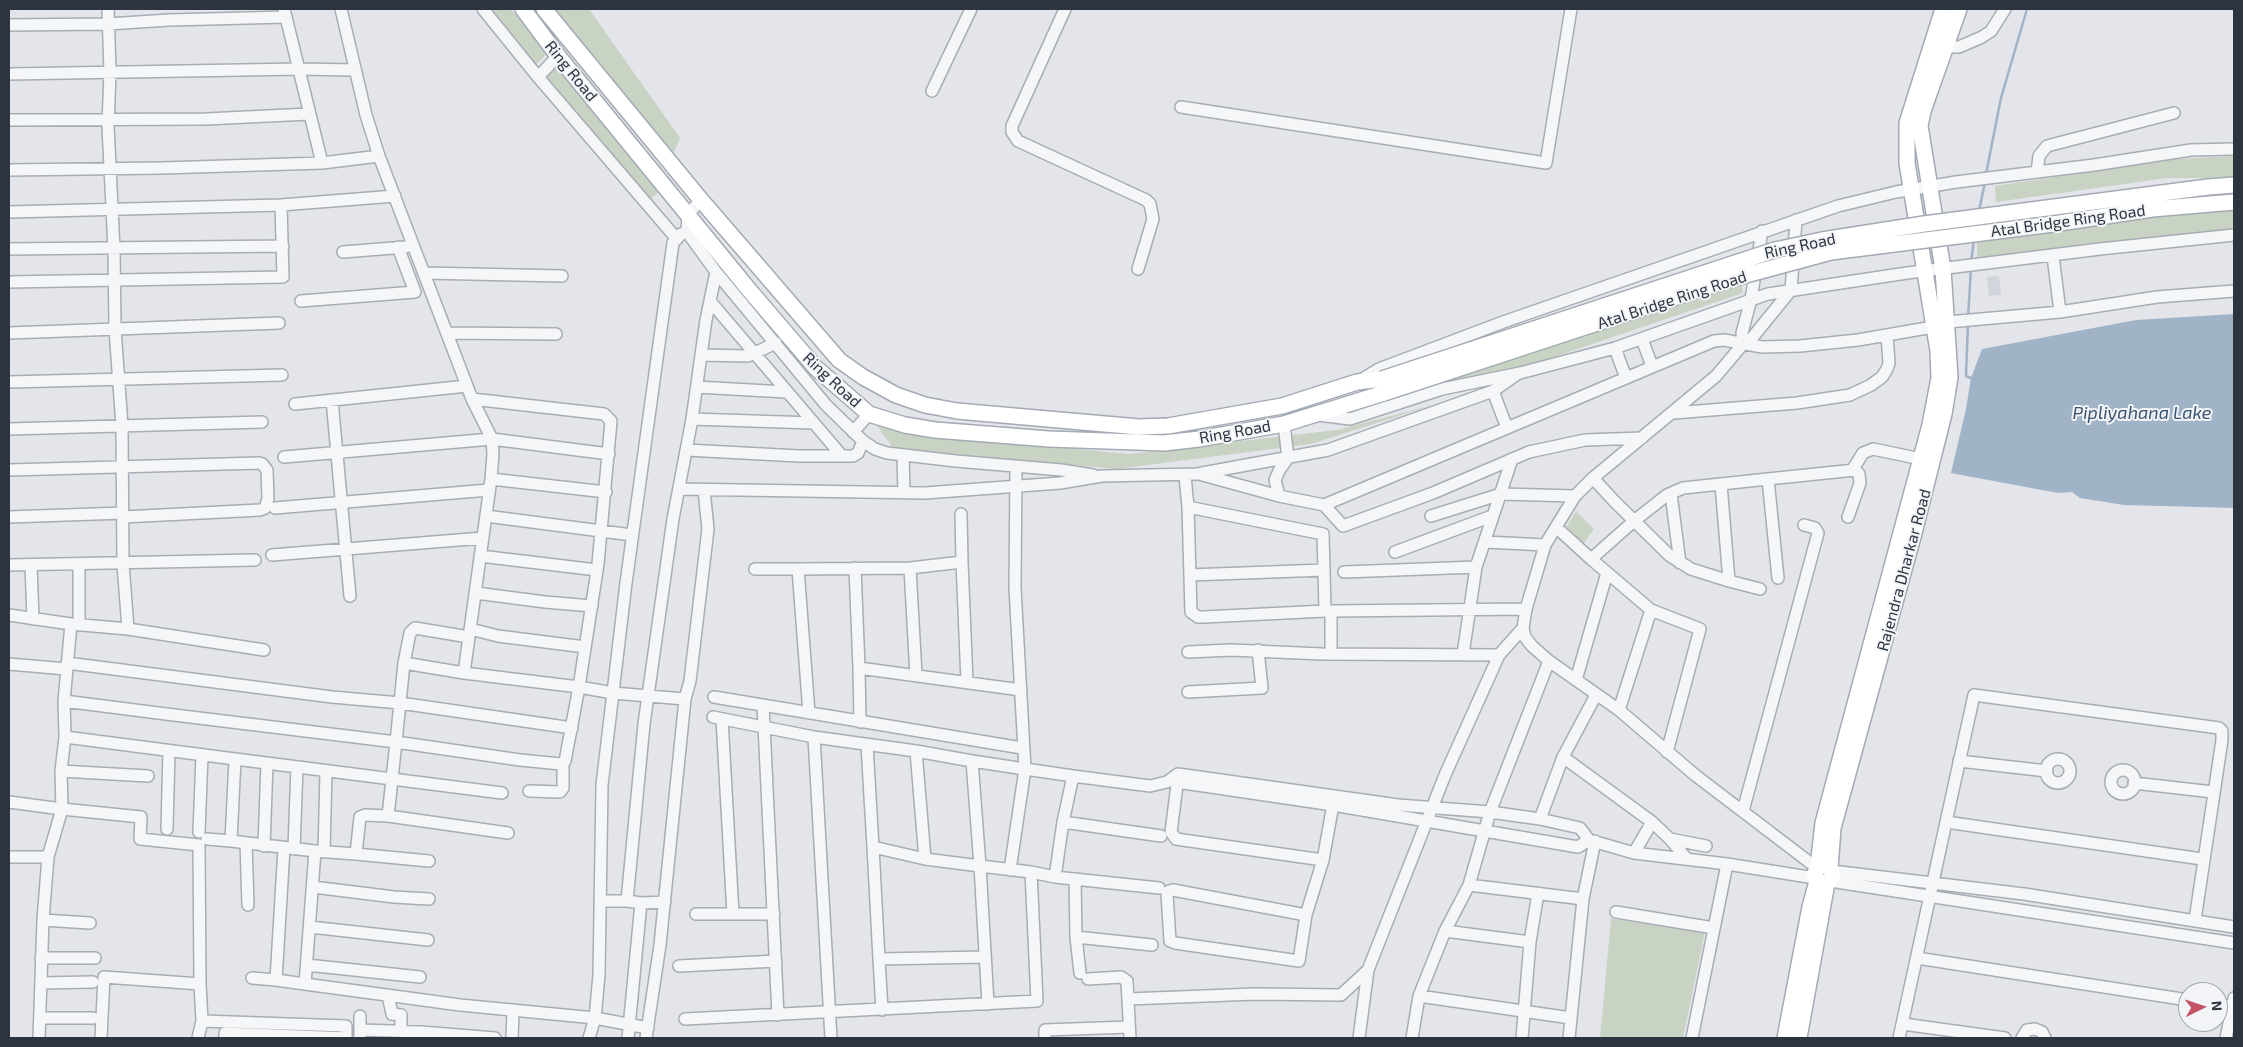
<!DOCTYPE html>
<html>
<head>
<meta charset="utf-8">
<style>
	body { margin:0 }
	#map { position:relative; width:2243px; height:1047px; overflow:hidden; background:#e3e5ea; font-family:"Exo 2",sans-serif }
	canvas { display:block }
	.frame { position:absolute; inset:0; border:10px solid #2c3440; pointer-events:none }
	.north { position:absolute; left:2178px; top:982px; width:50px; height:50px; box-sizing:border-box; background:#f2f4f7; border:1px solid #a3a7ae; border-radius:50%; rotate:86deg; font-size:14px; font-weight:700; line-height:20px; text-align:center; color:#2c3440 }
	.north::after { content:''; display:block; margin:auto; width:18px; height:22px; background:#c35365; clip-path:polygon(50% 0,100% 100%,50% 72%,0 100%) }
</style>
</head>
<body>
<div id="map">
<canvas width="2243" height="1047"></canvas>
<div class="frame"></div>
<div class="north">N</div>
</div>
<script>
const ctx = document.querySelector('canvas').getContext('2d');
ctx.lineJoin = 'round';
function fillPath(path, color) { ctx.fillStyle = color; ctx.fill(path, 'evenodd'); }
const shape = rows => new Path2D(rows.map(r => 'M' + r).join(''));
function stroke(path, color, width, dash) { ctx.strokeStyle = color; ctx.lineWidth = width; ctx.lineCap = dash ? 'butt' : 'round'; ctx.setLineDash(dash || []); ctx.stroke(path); }
function label(font, color, halo, rows, align = 'center') {
  ctx.font = font + ' "Exo 2",sans-serif'; ctx.lineWidth = 4; ctx.setLineDash([]); ctx.textBaseline = 'middle'; ctx.strokeStyle = halo; ctx.fillStyle = color; for (const [text, x, y, turn = 0] of rows) {
    ctx.save(); ctx.translate(x, y); ctx.rotate((+turn || 0) * Math.PI / 180); ctx.textAlign = isNaN(turn) ? turn : align; if (halo) ctx.strokeText(text, 0, 0); ctx.fillText(text, 0, 0); ctx.restore();
  }
}
const built = shape([
	[1999,276,2001,295,1989,296,1987,277]
]);
const green = shape([
	[483,9,511,9,548,52,532,69],
	[544,9,589,9,680,138,670,162],
	[558,56,665,186,645,204,538,77],
	[2234,156,2234,178,2167,178,1996,202,1995,186,2178,159],
	[2234,196,2234,234,1977,261,1977,238],
	[1741,275,1743,293,1527,366,1410,391],
	[1433,405,1311,444,1116,469,893,448,875,423,949,437,1130,454,1337,430],
	[1576,511,1594,529,1583,544,1566,528],
	[1611,919,1705,932,1683,1038,1600,1038]
]);
const water = shape([
	[2234,314,2234,508,2124,505,2080,498,2072,492,2058,493,1951,473,1966,409,1971,378,1982,349,2136,320]
]);
const stream = shape([
	[1986,174,2001,98,2027,9],
	[1979,211,1985,182],
	[1971,263,1974,239],
	[1968,318,1971,268],
	[1968,323,1966,376,1971,378]
]);
const minor = shape([
	[108,9,110,72,108,126,114,249,115,329,122,426,123,564,128,629],
	[483,9,538,77,676,238],
	[1065,9,1012,126,1012,132,1018,141,1146,200,1150,204,1153,219,1138,269],
	[9,25,108,24,169,20,286,17],
	[1938,44,1946,47,1959,47,1982,37,1991,31,2005,9],
	[9,74,300,69,354,70],
	[538,77,558,56],
	[932,91,971,9],
	[1181,107,1546,163,1571,9],
	[9,120,206,119,309,114],
	[322,163,379,156],
	[9,170,162,168,322,163,284,9],
	[2037,172,2039,156,2047,146,2174,113],
	[9,212,281,205,395,196],
	[1796,220,1791,290,1752,338,1743,344,1716,376,1593,478,1575,496,1545,545,1526,609,1523,628,1525,637,1532,646,1549,661,1619,710,1695,775,1817,868],
	[687,232,716,272,826,405,863,441,875,449,887,453,956,461,1061,470,1093,475],
	[9,249,283,246],
	[343,252,406,247],
	[425,273,562,276],
	[9,282,283,277,281,205],
	[301,301,415,292,398,247],
	[710,301,842,456],
	[2060,312,2157,297,2234,291],
	[1948,322,2060,312,2053,256],
	[9,333,279,323],
	[448,333,556,334],
	[1642,339,1652,366],
	[1743,344,1742,333,1751,299,1762,231],
	[1615,348,1626,378],
	[701,355,748,356,776,343],
	[1361,380,1379,369,1506,321,1838,206,1896,192,1956,182,2094,165,2191,150,2234,149],
	[9,382,282,375],
	[697,387,786,392],
	[1493,391,1507,428],
	[472,399,492,439,609,454],
	[332,400,350,596],
	[295,404,467,386],
	[1674,413,1797,403,1850,395,1871,385,1882,377,1887,369,1889,363,1887,335],
	[1318,415,1350,419,1442,389,1520,373,1615,348,1768,294,1907,273,2100,249,2234,235],
	[692,419,813,423],
	[9,429,262,422],
	[853,432,869,414],
	[687,450,799,456,853,456,858,453,863,441],
	[903,455,904,493],
	[284,457,492,439,493,454,491,479,464,673,579,687,598,564,611,421,604,414,472,399,379,156,366,115,341,9],
	[1853,469,1863,453,1873,449,1921,459],
	[9,470,259,463,262,464,267,470,268,499,265,508,260,510,123,517],
	[1199,474,1279,496,1324,505,1714,341,1724,340,1762,347,1800,346,1858,340,1933,327],
	[1185,476,1188,507,1191,612,1198,617,1204,617,1325,611,1324,570,1190,575],
	[1593,478,1614,501,1669,555,1691,569,1729,581,1721,484],
	[491,479,606,492],
	[1768,479,1855,470,1859,474,1860,483,1848,517],
	[679,489,925,493,1060,483,1102,476,1197,474,1328,450,1493,391,1516,375],
	[1671,494,1680,563],
	[1279,496,1275,480,1280,469,1288,458,1284,424],
	[1324,505,1343,526,1433,493,1529,452,1585,440,1642,438],
	[1188,507,1323,534,1324,570],
	[275,508,489,490],
	[961,514,962,562],
	[486,516,632,535],
	[1431,516,1501,494,1575,496],
	[9,517,123,513],
	[1556,527,1591,559,1634,521,1667,495,1683,488,1768,479,1778,578],
	[1486,542,1545,545],
	[1395,552,1492,516],
	[272,555,483,538],
	[480,556,597,570],
	[1591,559,1651,610,1700,629,1667,752],
	[9,565,255,560],
	[31,565,33,619],
	[855,568,859,668],
	[910,568,962,562,967,682],
	[755,569,798,569],
	[1344,572,1476,567],
	[1729,581,1760,589],
	[476,593,545,602,592,606],
	[9,615,71,624,64,701,166,714,396,742,404,663,464,673],
	[71,624,128,629,264,650],
	[79,625,79,564],
	[470,629,498,636,585,647],
	[1188,652,1231,650,1322,654,1499,655],
	[1331,654,1331,611,1526,609],
	[1463,654,1476,567,1512,459],
	[67,663,332,697,400,703,572,728],
	[404,663,410,633,415,628,469,637],
	[9,664,66,669],
	[1576,680,1607,573],
	[1188,692,1262,688,1258,650],
	[714,697,1022,748],
	[685,699,690,681,708,529,704,490],
	[64,701,65,737,235,759],
	[763,705,778,1015],
	[1619,710,1651,610],
	[809,713,798,569,910,568,916,675],
	[713,717,814,737],
	[722,719,733,914],
	[860,722,859,668,1021,690],
	[65,737,61,771,62,809,141,817,140,839,199,845,200,984],
	[867,745,873,847],
	[1563,757,1652,822,1670,839,1686,858],
	'2046 771a12 12 0 1 1 24 0a12 12 0 1 1-24 0Z',
	[972,761,1025,769,1015,588,1016,467],
	[1959,761,2047,771],
	'2111 782a12 12 0 1 1 24 0a12 12 0 1 1-24 0Z',
	[61,771,148,776],
	[1178,774,1398,805,1490,812,1540,819,1580,828,1589,840,1634,853,1727,864,1815,878],
	[1073,776,1150,786,1167,782,1178,774],
	[1178,777,1171,832,1176,839,1323,860,1306,915],
	[1173,779,1177,782,1333,805,1578,847,1589,840],
	[2134,783,2213,792],
	[529,791,560,792,563,788,563,763],
	[9,802,62,809,48,857,43,920,90,923],
	[1743,811,1818,533,1815,528,1804,525],
	[388,816,508,833],
	[1540,819,1563,757,1596,695],
	[1063,822,1161,836],
	[1946,822,1974,695,2219,728,2222,731,2222,740,2195,920],
	[167,829,169,751],
	[199,832,202,756],
	[207,839,231,841],
	[1670,839,1706,846],
	[246,843,248,905],
	[264,846,267,763],
	[284,848,276,980,305,984],
	[294,849,297,767],
	[315,851,231,841,235,759,502,793],
	[324,852,326,772],
	[1634,853,1652,822],
	[356,854,429,861],
	[9,857,48,857],
	[1323,860,1334,799],
	[1010,870,1025,769,1073,776,1063,822,1055,877],
	[1832,871,2024,894,2234,927],
	[1075,879,1076,937,1080,973],
	[1830,881,2234,943],
	[1469,885,1583,899],
	[313,887,394,897,429,899],
	[1173,890,1306,915,1299,961,1175,943,1170,941,1167,894,1169,891,1173,890],
	[600,901,627,901],
	[641,903,665,902],
	[1616,912,1714,928],
	[696,914,774,914],
	[310,927,428,940],
	[1445,931,1530,942],
	[1076,937,1152,945],
	[41,958,95,958],
	[1917,958,2188,1000],
	[879,959,873,847,925,859,980,866,972,761,916,751,925,859],
	[307,965,420,977],
	[679,966,776,961],
	[252,978,276,980],
	[1088,979,1121,977,1127,981,1130,1038],
	[41,983,93,982],
	[388,995,392,1014,401,1015,401,1031],
	[1419,996,1571,1018],
	[1128,999,1255,994,1341,995,1368,970],
	[988,1004,980,866,1031,872],
	[2218,1005,2234,1007],
	[882,1010,879,959,985,957],
	[40,1018,93,1018],
	[685,1019,1037,1001,1031,872,1055,877,1159,888],
	[1903,1024,2005,1038],
	[360,1030,421,1032],
	[39,1038,43,920],
	[101,1038,104,977,200,984,202,1021,346,1026,346,1038],
	[198,1038,202,1021],
	[225,1038,225,1033,346,1038],
	[360,1038,360,1016],
	[421,1038,421,1032,495,1038],
	[512,1038,513,1010],
	[589,1038,595,1018,599,975,602,785,626,583,673,243,681,234,687,232,688,214,701,200],
	[628,1038,641,903,627,901,644,724,673,519,692,419,706,320,716,272],
	[646,1038,660,945,685,699,613,693,579,687,565,761,561,764,520,760,396,742,388,816,365,815,360,817,356,854,315,851,305,984,460,1005,595,1018,648,1028],
	[831,1038,814,737,916,751],
	[1045,1038,1045,1030,1129,1027],
	[1359,1038,1368,970,1445,775,1499,655,1523,628],
	[1412,1038,1419,996,1445,931,1469,885,1490,812,1549,661],
	[1522,1038,1530,942,1538,893],
	[1569,1038,1583,899,1595,841],
	[1692,1038,1727,864],
	[1899,1038,1946,822,2202,859],
	[2022,1038,2027,1030,2035,1029,2042,1032,2045,1038],
	[2226,1038,2234,998]
]);
const major = shape([
	[523,9,558,56,750,291,816,368,869,414,905,425,935,430,1049,439,1164,443,1199,439,1284,424,1384,393],
	[544,9,701,200,839,360,863,377,896,395,925,405,957,411,1139,427,1168,426,1282,406,1357,382,1382,379],
	[1818,867,1822,865,1830,868,1833,875,1830,881,1820,883,1814,875,1818,867,1823,823,1930,425,1939,378,1938,351,1907,163,1907,123,1943,9],
	[1830,868,1833,828,1914,533,1944,414,1950,377,1943,269,1920,126,1923,111,1959,9],
	[1785,1038,1810,907,1817,881],
	[1799,1038,1827,883]
]);
const majorBridge = shape([
	[1382,379,1775,250,1822,240,1924,224,2208,187,2234,185],
	[1384,393,1731,279,1831,252,2053,224,2152,209,2234,202]
]);
const streetNames = [
	["Ring Road",571,71,51],
	["Atal Bridge Ring Road",2068,221,-8],
	["Ring Road",1800,246,-12],
	["Atal Bridge Ring Road",1672,300,-18],
	["Ring Road",832,380,43],
	["Ring Road",1235,432,-10],
	["Rajendra Dharkar Road",1904,570,-75]
];
const waterNames = [
	["Pipliyahana Lake",2142,413]
];
fillPath(built, '#d1d5db');
fillPath(green, '#c8d3c4');
fillPath(water, '#a1b3c6');
stroke(stream, '#a1b3c6', 2.5);
stroke(minor, '#a8acb4', 14);
stroke(major, '#a3aab4', 18);
stroke(minor, '#f5f6f8', 11);
stroke(major, '#fff', 15);
stroke(majorBridge, '#a3aab4', 18, []);
stroke(majorBridge, '#fff', 15);
label('16px', '#2c3440', '#f2f4f7', streetNames);
label('italic 18px', '#395371', '#f2f4f7', waterNames);
</script>
</body>
</html>
